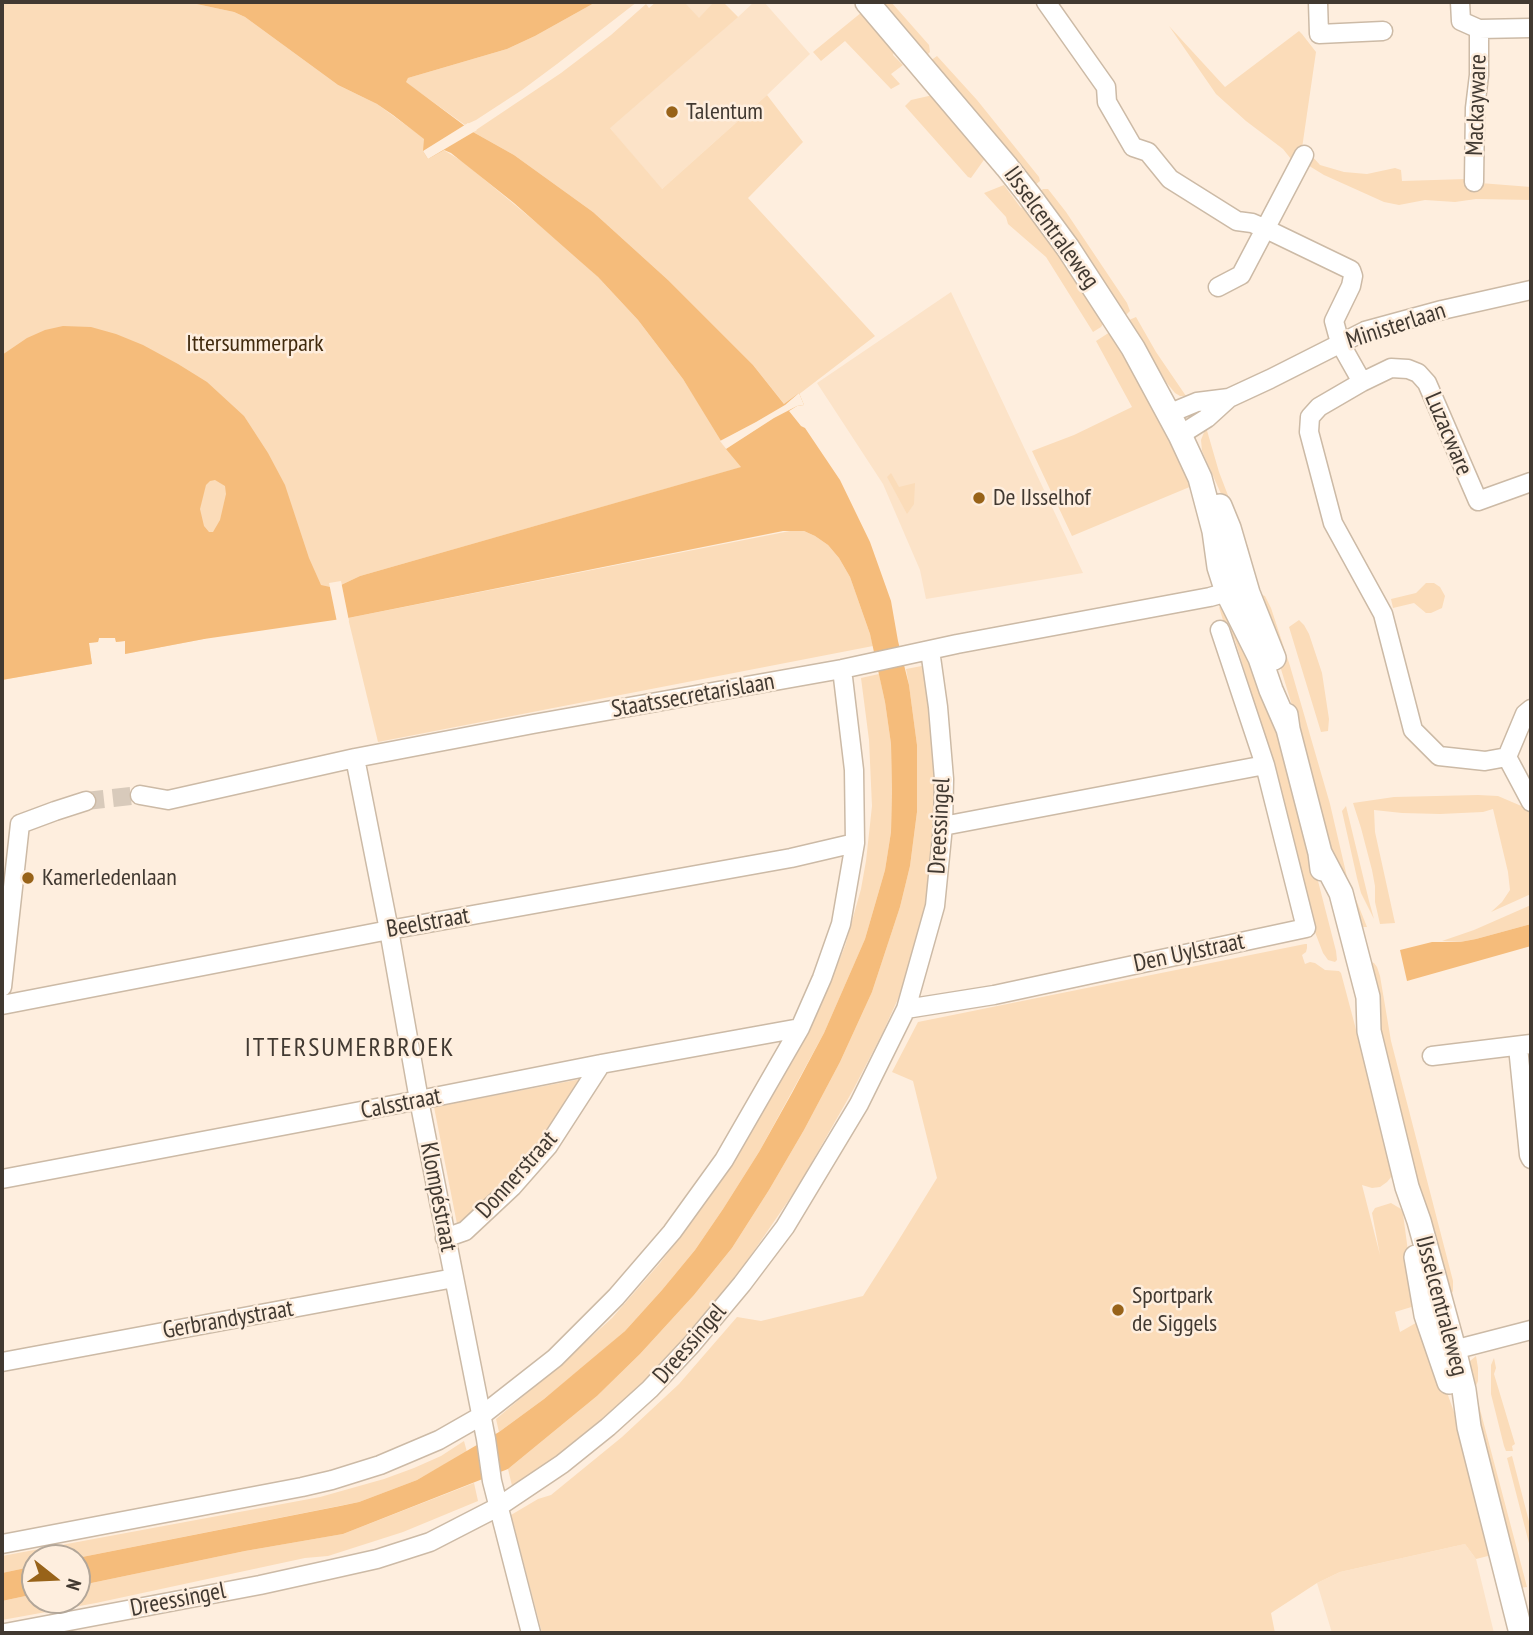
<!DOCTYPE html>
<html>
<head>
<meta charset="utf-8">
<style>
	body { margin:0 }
	#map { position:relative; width:1533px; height:1635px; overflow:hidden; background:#feeede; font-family:"PT Sans Narrow",sans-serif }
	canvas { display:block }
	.frame { position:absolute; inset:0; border:4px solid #413931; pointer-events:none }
	.north { position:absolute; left:21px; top:1544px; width:70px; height:70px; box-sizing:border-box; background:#feeede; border:2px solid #b2a699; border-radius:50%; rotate:108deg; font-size:19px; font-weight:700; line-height:28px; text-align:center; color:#413931 }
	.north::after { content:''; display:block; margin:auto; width:24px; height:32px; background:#986319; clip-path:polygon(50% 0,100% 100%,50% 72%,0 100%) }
</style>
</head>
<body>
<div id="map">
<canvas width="1533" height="1635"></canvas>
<div class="frame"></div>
<div class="north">N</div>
</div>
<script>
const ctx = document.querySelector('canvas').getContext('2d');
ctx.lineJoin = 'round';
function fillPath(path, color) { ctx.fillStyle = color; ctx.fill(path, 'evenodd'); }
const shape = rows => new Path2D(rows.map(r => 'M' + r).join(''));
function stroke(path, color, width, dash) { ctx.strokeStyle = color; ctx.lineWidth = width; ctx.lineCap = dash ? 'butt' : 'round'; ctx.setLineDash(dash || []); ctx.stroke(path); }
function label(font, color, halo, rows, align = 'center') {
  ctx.font = font + ' "PT Sans Narrow",sans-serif'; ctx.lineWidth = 5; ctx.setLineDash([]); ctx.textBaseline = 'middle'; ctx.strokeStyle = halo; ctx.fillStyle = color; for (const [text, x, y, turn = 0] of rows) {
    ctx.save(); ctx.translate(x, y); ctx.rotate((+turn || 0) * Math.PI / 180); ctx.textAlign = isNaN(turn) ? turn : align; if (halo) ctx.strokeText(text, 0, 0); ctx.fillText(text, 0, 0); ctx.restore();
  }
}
const built = shape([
	[677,2,723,2,738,17,754,2,764,2,810,54,767,95,661,190,610,128,570,84],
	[951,292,1083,573,926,599,920,570,883,484,817,383],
	[1465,1544,1476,1559,1494,1633,1332,1633,1317,1583,1340,1572]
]);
const green = shape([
	[2,2,187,2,234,12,245,17,338,85,377,104,425,139,462,161,573,253,598,277,638,320,683,379,729,451,742,467,360,576,341,585,204,639,125,654,125,641,116,642,115,638,99,638,98,642,89,643,92,664,2,680],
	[596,2,637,2,557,64,522,90,476,120,465,125,405,82,408,78,507,49,535,36],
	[656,2,684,2,699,18,714,2,723,2,738,17,610,128,662,189,767,95,803,142,748,198,875,336,785,405,753,365,668,280,593,212,514,155,473,132,561,73,611,35,646,4,649,8],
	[877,2,891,2,929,45,930,52,925,57],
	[862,12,895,50,893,55,903,65,891,74,900,84,891,89,845,41,821,61,813,52],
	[1169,26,1225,87,1299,31,1302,34,1316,52,1301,155,1295,164,1283,149,1246,121,1216,94],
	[937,56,977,100,1039,177,1040,181,1034,186,930,61],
	[933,95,986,157,971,178,968,177,905,106,911,100],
	[1311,155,1320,165,1344,172,1367,174,1395,168,1401,170,1402,181,1466,179,1480,183,1531,187,1531,200,1476,199,1455,202,1425,200,1399,205,1384,202,1324,175,1306,164],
	[1004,185,1021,208,1026,205,1105,321,1101,327,1093,332,1046,257,1008,224,1006,217,984,193],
	[1043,189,1048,189,1066,212,1127,303,1130,311,1126,315,1039,192],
	[1136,317,1156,352,1186,396,1180,396,1175,393,1166,382,1129,320],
	[1110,332,1129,361,1155,408,1192,486,1072,536,1032,451,1074,435,1132,407,1096,341],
	[1206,427,1219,472,1249,550,1241,551,1226,505,1202,451,1201,440],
	[891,473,899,487,915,483,914,504,907,514,887,477],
	[795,530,804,531,815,536,828,545,839,558,850,577,870,634,873,646,378,742,348,618],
	[1426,583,1434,583,1440,587,1445,596,1442,608,1431,613,1426,613,1414,603,1393,608,1391,599,1416,593],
	[1258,593,1265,596,1271,608,1290,666,1330,804,1347,877,1367,927,1363,927,1357,925,1329,844,1297,722],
	[1219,607,1227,610,1242,627,1289,768,1336,951,1337,960,1335,962,1328,960,1323,953,1313,927,1264,734,1235,640,1226,630],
	[1299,620,1304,625,1309,634,1322,673,1329,719,1328,731,1321,732,1289,627],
	[927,665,940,807,928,904,910,967,898,999,882,1034,853,1090,799,1185,745,1264,713,1305,660,1366,635,1390,571,1446,513,1490,508,1469,597,1396,640,1354,694,1295,732,1248,769,1190,804,1130,840,1062,872,992,900,907,910,866,917,812,917,745,909,685,906,669],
	[879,674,885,702,891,744,892,791,891,832,885,870,865,939,824,1033,759,1152,723,1209,695,1250,662,1290,625,1331,587,1364,544,1399,499,1432,496,1419,559,1366,612,1318,660,1263,690,1224,742,1148,793,1058,821,1004,845,946,861,889,866,861,872,806,869,740,861,678],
	[1478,795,1498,796,1526,808,1531,815,1531,894,1491,912,1502,902,1510,890,1508,872,1493,809,1483,812,1440,814,1402,813,1374,810,1375,832,1395,923,1380,924,1375,902,1375,886,1372,870,1361,828,1353,803,1394,797],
	[1346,806,1369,901,1374,919,1361,893,1357,878,1342,811],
	[1531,905,1531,924,1476,939,1460,942,1442,941,1474,930],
	[1305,944,1307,944,1307,948,1306,952,1302,955,1305,964,1310,962,1315,963,1325,970,1339,971,1341,973,1393,1169,1392,1176,1387,1182,1380,1187,1372,1188,1362,1185,1380,1255,1372,1213,1375,1208,1391,1203,1401,1209,1403,1214,1410,1266,1418,1305,1395,1312,1400,1332,1421,1320,1454,1412,1492,1552,1488,1556,1476,1559,1465,1544,1340,1572,1317,1583,1271,1613,1275,1633,542,1633,511,1515,538,1499,551,1495,622,1437,679,1384,737,1317,761,1321,863,1296,895,1246,937,1178,913,1081,892,1072,918,1022],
	[1370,962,1374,963,1377,967,1380,976,1391,1041,1453,1281,1453,1291,1451,1295,1446,1298,1377,1016],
	[581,1079,544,1135,508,1179,458,1229,434,1107],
	[1476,1356,1478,1368,1478,1381,1476,1386,1477,1398,1527,1587,1520,1588,1467,1369,1470,1361],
	[1494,1358,1496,1368,1494,1374,1515,1444,1512,1446,1513,1451,1506,1451,1504,1446,1491,1394,1491,1365],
	[464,1441,467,1452,417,1480,359,1502,77,1558,35,1558,35,1566,2,1573,2,1556,320,1497,384,1479,414,1468,441,1456],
	[1512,1456,1531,1529,1531,1551,1507,1458],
	[474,1483,478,1501,403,1532,328,1556,305,1558,96,1603,2,1620,2,1601,35,1594,35,1600,77,1600,77,1586,245,1551,343,1534]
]);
const water = shape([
	[187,2,381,2,430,3,449,2,596,2,535,36,507,49,408,78,406,82,473,132,514,155,593,212,668,280,753,365,784,404,799,393,804,405,797,406,789,411,801,426,805,428,840,480,870,542,891,601,898,641,909,685,917,745,917,812,910,866,900,907,872,992,840,1062,804,1130,769,1190,732,1248,694,1295,640,1354,597,1396,508,1469,343,1534,245,1551,77,1586,77,1558,340,1506,359,1502,417,1480,499,1432,544,1399,625,1331,662,1290,695,1250,723,1209,759,1152,792,1093,824,1033,865,939,885,870,891,832,892,791,891,744,885,702,870,634,850,577,839,558,828,545,815,536,804,531,783,531,348,618,204,639,125,654,125,641,116,642,115,638,99,638,98,642,89,643,92,664,2,680,2,355,27,338,45,330,63,326,91,327,116,334,143,345,178,364,207,382,244,416,268,453,285,485,309,558,321,585,330,587,341,585,360,576,741,467,726,449,683,379,638,320,598,277,514,203,451,153,444,150,428,159,423,151,424,139,393,115,377,104,338,85,245,17,234,12],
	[215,480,225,486,226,494,220,520,213,532,209,532,204,526,200,509,206,485,210,481],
	[1531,924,1531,946,1407,981,1400,950,1432,942,1460,942,1476,939],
	[35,1566,35,1594,2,1601,2,1573]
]);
const pier = shape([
	[468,123,477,130,428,159,423,151],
	[799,393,804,405,797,406,774,418,726,449,720,441,756,422,785,405],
	[341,581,349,621,337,622,329,583]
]);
const minorTunnel = shape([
	[86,801,140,795]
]);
const minor = shape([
	[1046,2,1106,87,1107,102,1133,147,1148,152,1170,179,1237,221,1252,223,1266,229,1351,270,1353,276,1351,286,1334,321,1340,343,1362,382,1391,368,1408,369,1418,373,1427,383,1478,501,1531,482],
	[1318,2,1319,34,1383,31],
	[1460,2,1461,21,1479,29,1531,28],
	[1474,182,1475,108,1479,75,1479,29],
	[1218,287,1241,275,1304,155],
	[1362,382,1319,407,1310,417,1309,432,1333,523,1383,614,1413,730,1439,756,1485,761,1507,757],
	[1168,414,1197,402,1229,398,1270,379,1365,331,1442,310,1531,290],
	[1180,435,1207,418,1229,398],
	[1507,757,1525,714,1531,709],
	[1507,757,1531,802],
	[355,758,389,930,419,1100,486,1439,492,1481,531,1633],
	[140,795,168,800,355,758,533,724,842,669,957,644,1210,597,1238,589],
	[20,824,55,811,86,801],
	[943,826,1265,765],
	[2,987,20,824],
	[2,1005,389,930,791,858,855,843],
	[906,1009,994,995,1306,928,1265,765,1220,630],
	[1518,1047,1529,1155,1531,1159],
	[1432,1056,1531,1044],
	[2,1179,419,1100,601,1064,800,1028],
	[445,1238,465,1231,512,1187,548,1146,601,1064],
	[1442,1353,1531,1330],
	[2,1362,454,1278],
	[2,1544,302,1487,332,1480,380,1465,439,1440,481,1416,555,1358,616,1297,672,1232,724,1160,800,1028,822,978,841,924,855,843,854,770,842,669],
	[5,1633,260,1585,328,1570,377,1559,430,1542,498,1507,562,1464,608,1427,650,1389,692,1344,742,1284,785,1227,859,1104,906,1009,935,906,943,826,944,779,938,707,930,650]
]);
const tertiary = shape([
	[867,2,1007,167,1029,195,1068,248,1133,348,1180,435,1200,478,1214,531,1219,567,1227,592,1260,658,1271,690,1288,729],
	[1220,506,1229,528,1248,593,1274,658],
	[1286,715,1288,729,1320,853,1322,869],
	[1320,853,1341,893,1368,997,1369,1031,1407,1187,1419,1221,1454,1349,1464,1390,1469,1427,1521,1633],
	[1416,1257,1426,1315,1449,1382]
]);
const markers = [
	[672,112,7,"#986319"],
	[979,498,7,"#986319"],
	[28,878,7,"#986319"],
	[1118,1310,7,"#986319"]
];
const streetNames = [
	["Mackayware",1477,105,-88],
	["IJsselcentraleweg",1051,228,54],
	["Ministerlaan",1396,326,-18],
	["Luzacware",1448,434,67],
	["Staatssecretarislaan",693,696,-10],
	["Dreessingel",940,826,-87],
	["Beelstraat",428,923,-10],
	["Den Uylstraat",1189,953,-12],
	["Calsstraat",401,1104,-11],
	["Donnerstraat",517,1175,-48],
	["Klompéstraat",438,1197,79],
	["IJsselcentraleweg",1441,1306,75],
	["Gerbrandystraat",228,1320,-10],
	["Dreessingel",690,1344,-49],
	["Dreessingel",178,1600,-11]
];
const poiNames = [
	["Talentum",686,112],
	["De IJsselhof",993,498],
	["Kamerledenlaan",42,878],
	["Sportpark",1132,1296],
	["de Siggels",1132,1324]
];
const parkNames = [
	["Ittersummerpark",255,344]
];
const neighbourhoodNames = [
	["ITTERSUMERBROEK",350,1049]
];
fillPath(built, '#fce3c8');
fillPath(green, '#fbdcb9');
fillPath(water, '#f5bc7b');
fillPath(pier, '#feeede');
stroke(minorTunnel, '#d8cabb', 18, [18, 9]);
stroke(minor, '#ccbaa6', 21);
stroke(tertiary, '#ccbaa6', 26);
stroke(minor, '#fff', 18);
stroke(tertiary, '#fff', 23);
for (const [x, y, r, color] of markers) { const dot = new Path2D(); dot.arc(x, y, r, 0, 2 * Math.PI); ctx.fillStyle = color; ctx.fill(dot); stroke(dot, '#feeede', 2.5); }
label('24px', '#413931', '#feeede', streetNames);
label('24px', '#413931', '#feeede', poiNames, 'left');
label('24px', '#412a0d', '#feeede', parkNames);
ctx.letterSpacing = '2px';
label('26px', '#413931', '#feeede', neighbourhoodNames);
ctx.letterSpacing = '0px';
</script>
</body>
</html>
